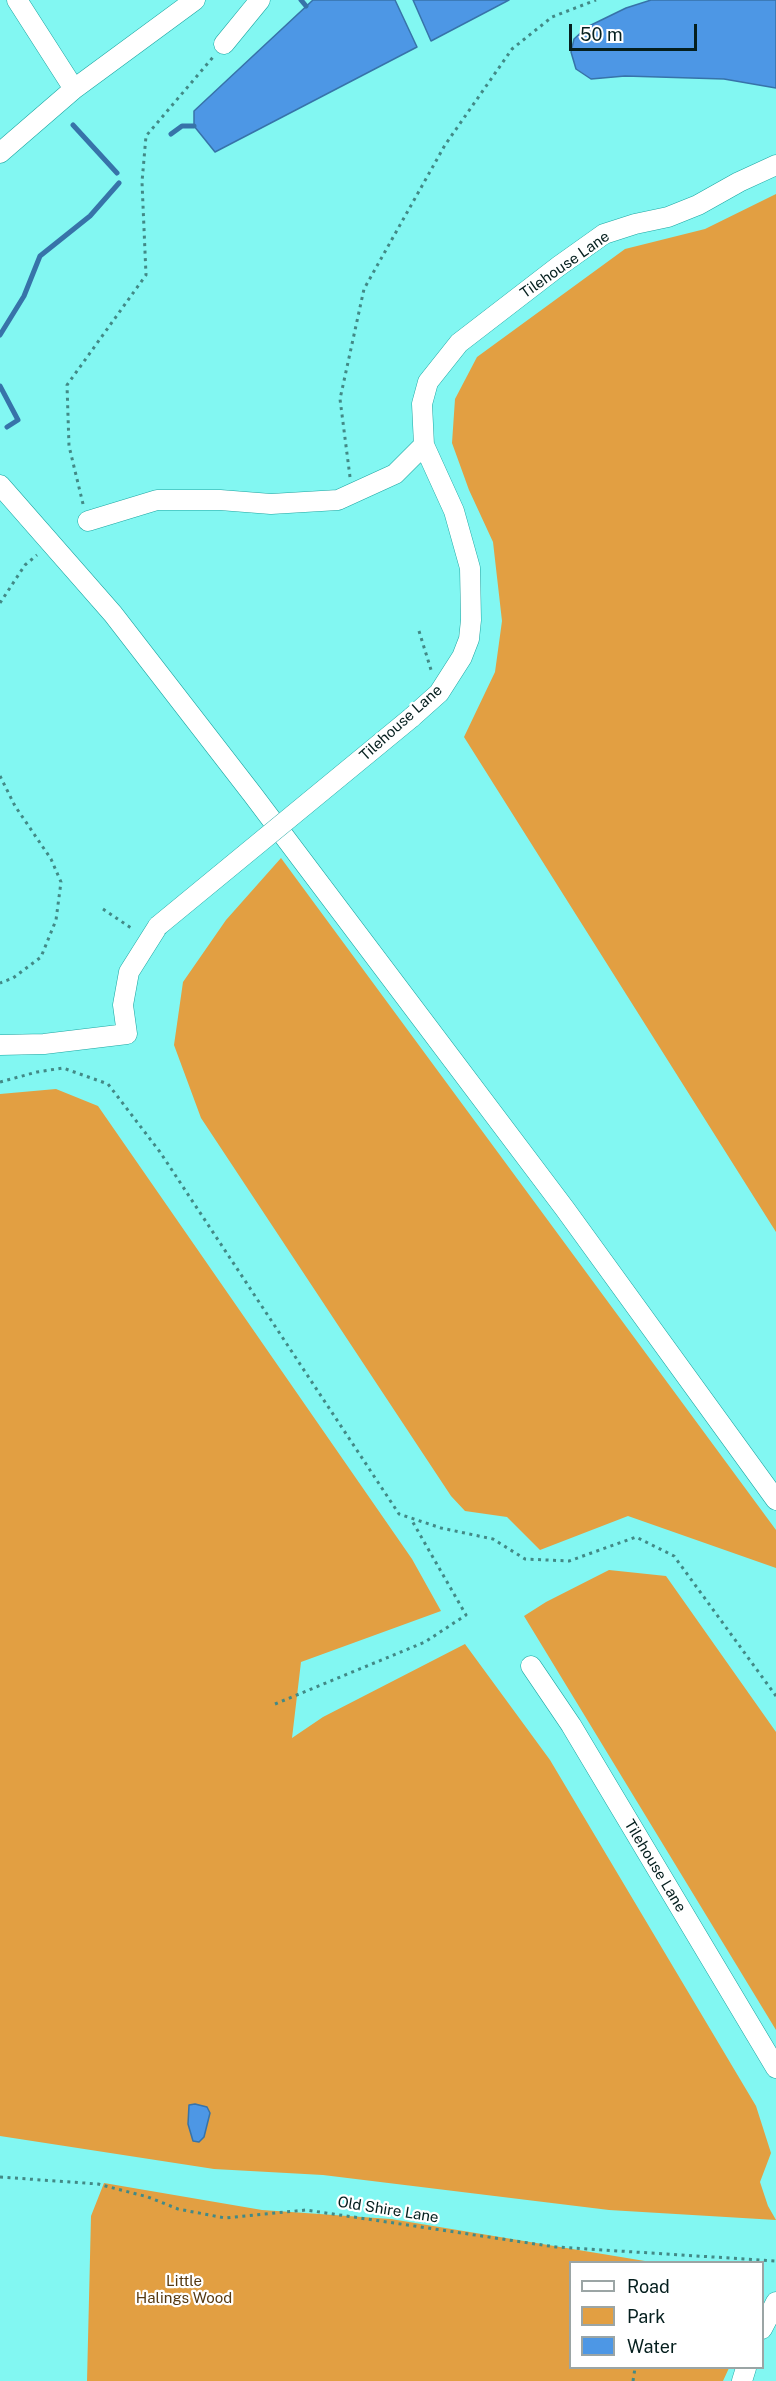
<!DOCTYPE html>
<html>
<head>
<meta charset="utf-8">
<style>
	body { margin:0 }
	#map { position:relative; width:776px; height:2381px; overflow:hidden; background:#82f7f2; font-family:"Public Sans",sans-serif }
	canvas { display:block }
	.legend { position:absolute; left:569px; top:2261px; width:195px; height:108px; box-sizing:border-box; background:#fff; border:2px solid #9ba5a5; margin:0; padding:8px 10px; list-style:none; font-size:18px; color:#051f1e }
	.legend li { display:flex; align-items:center; gap:12px; height:30px }
	.legend b { width:30px; border:2px solid #9ba5a5 }
	.scale { position:absolute; left:569px; top:24px; width:128px; height:27px; box-sizing:border-box; border:3px solid #051f1e; border-top:0; padding-left:8px; font-size:18px; line-height:21px; white-space:nowrap; color:#051f1e; -webkit-text-stroke:4px #fff; paint-order:stroke }
</style>
</head>
<body>
<div id="map">
<canvas width="776" height="2381"></canvas>
<ul class="legend">
<li><b style="height:8px;background:#fff"></b>Road</li>
<li><b style="height:16px;background:#e29f42"></b>Park</li>
<li><b style="height:16px;background:#4d97e5"></b>Water</li>
</ul>
<div class="scale">50 m</div>
</div>
<script>
const ctx = document.querySelector('canvas').getContext('2d');
ctx.lineJoin = 'round';
function fillPath(path, color) { ctx.fillStyle = color; ctx.fill(path, 'evenodd'); }
const shape = rows => new Path2D(rows.map(r => 'M' + r).join(''));
function stroke(path, color, width, dash) { ctx.strokeStyle = color; ctx.lineWidth = width; ctx.lineCap = dash ? 'butt' : 'round'; ctx.setLineDash(dash || []); ctx.stroke(path); }
function label(font, color, halo, rows, align = 'center') {
  ctx.font = font + ' "Public Sans",sans-serif'; ctx.lineWidth = 4.5; ctx.setLineDash([]); ctx.textBaseline = 'middle'; ctx.strokeStyle = halo; ctx.fillStyle = color; for (const [text, x, y, turn = 0] of rows) {
    ctx.save(); ctx.translate(x, y); ctx.rotate((+turn || 0) * Math.PI / 180); ctx.textAlign = isNaN(turn) ? turn : align; if (halo) ctx.strokeText(text, 0, 0); ctx.fillText(text, 0, 0); ctx.restore();
  }
}
const green = shape([
	[776,194,776,1232,464,737,495,672,502,621,493,542,469,490,452,443,455,399,477,357,625,249,705,229],
	[281,858,776,1530,776,1568,628,1516,540,1550,507,1517,465,1511,451,1496,201,1118,174,1045,183,982,226,920],
	[56,1089,98,1106,412,1559,441,1611,301,1662,292,1738,323,1717,465,1644,550,1760,756,2106,771,2153,760,2182,768,2206,776,2220,609,2210,323,2175,214,2169,0,2136,0,1094],
	[609,1570,666,1576,776,1732,776,2030,524,1616,546,1602],
	[104,2183,262,2210,391,2219,651,2262,570,2262,570,2368,729,2368,723,2381,87,2381,91,2216]
]);
const water = shape([
	[313,0,395,0,417,47,215,152,194,126,194,111,313,0],
	[413,0,509,0,431,41,413,0],
	[651,0,776,0,776,88,724,79,625,76,591,79,576,69,571,52,574,39,587,27,626,8,651,0],
	[195,2104,207,2107,210,2113,204,2137,199,2142,193,2141,188,2124,189,2105,195,2104]
]);
const stream = shape([
	[301,0,306,6],
	[73,125,117,173],
	[171,134,182,126,194,126],
	[0,335,24,296,40,256,90,216,119,183],
	[0,386,18,420,7,427]
]);
const path = shape([
	[350,477,340,399,364,289,445,145,512,49,552,17,596,0],
	[83,504,69,446,67,385,146,275,142,182,146,136,214,56],
	[0,603,25,565,37,555],
	[419,631,432,673],
	[0,776,15,806,51,859,61,882,56,920,41,957,13,978,0,983],
	[103,909,134,930],
	[0,1082,37,1072,63,1068,108,1084,160,1152,399,1514,441,1528,493,1539,525,1559,569,1561,636,1537,674,1556,776,1696],
	[275,1704,425,1642,466,1615,411,1519],
	[0,2177,98,2184,148,2197,178,2209,225,2218,306,2210,556,2247,776,2261],
	[633,2381,635,2368]
]);
const minor = shape([
	[17,0,74,89],
	[224,44,260,0],
	[0,153,74,89,195,0],
	[0,485,113,614,253,795,565,1209,776,1500],
	[88,521,157,500,220,500,271,504,338,500,395,474,424,445],
	[411,718,439,693,462,657,469,639,471,620,470,568,454,511,424,445,422,404,428,382,459,343,559,266,604,234,635,224,668,217,698,205,739,182,776,165],
	[0,1045,44,1044,127,1034,123,1005,129,972,158,926],
	[531,1666,571,1725,776,2068],
	[762,2329,776,2302],
	[742,2381,746,2368]
]);
const minorBridge = shape([
	[158,926,411,718]
]);
const streetNames = [
	["Tilehouse Lane",565,265,-35],
	["Tilehouse Lane",401,723,-42],
	["Tilehouse Lane",655,1866,59],
	["Old Shire Lane",388,2210,9]
];
const parkNames = [
	["Little",184,2281],
	["Halings Wood",184,2298]
];
fillPath(green, '#e29f42');
fillPath(water, '#4d97e5');
stroke(water, '#3773a9', 1.5);
stroke(stream, '#3773a9', 5);
stroke(minor, '#1ca5a1', 21);
stroke(path, '#428986', 3, [3, 4.5]);
stroke(minor, '#fff', 20);
stroke(minorBridge, '#1ca5a1', 21, []);
stroke(minorBridge, '#fff', 20);
label('15px', '#051f1e', '#fff', streetNames);
label('15px', '#573a12', '#fff', parkNames);
</script>
</body>
</html>
